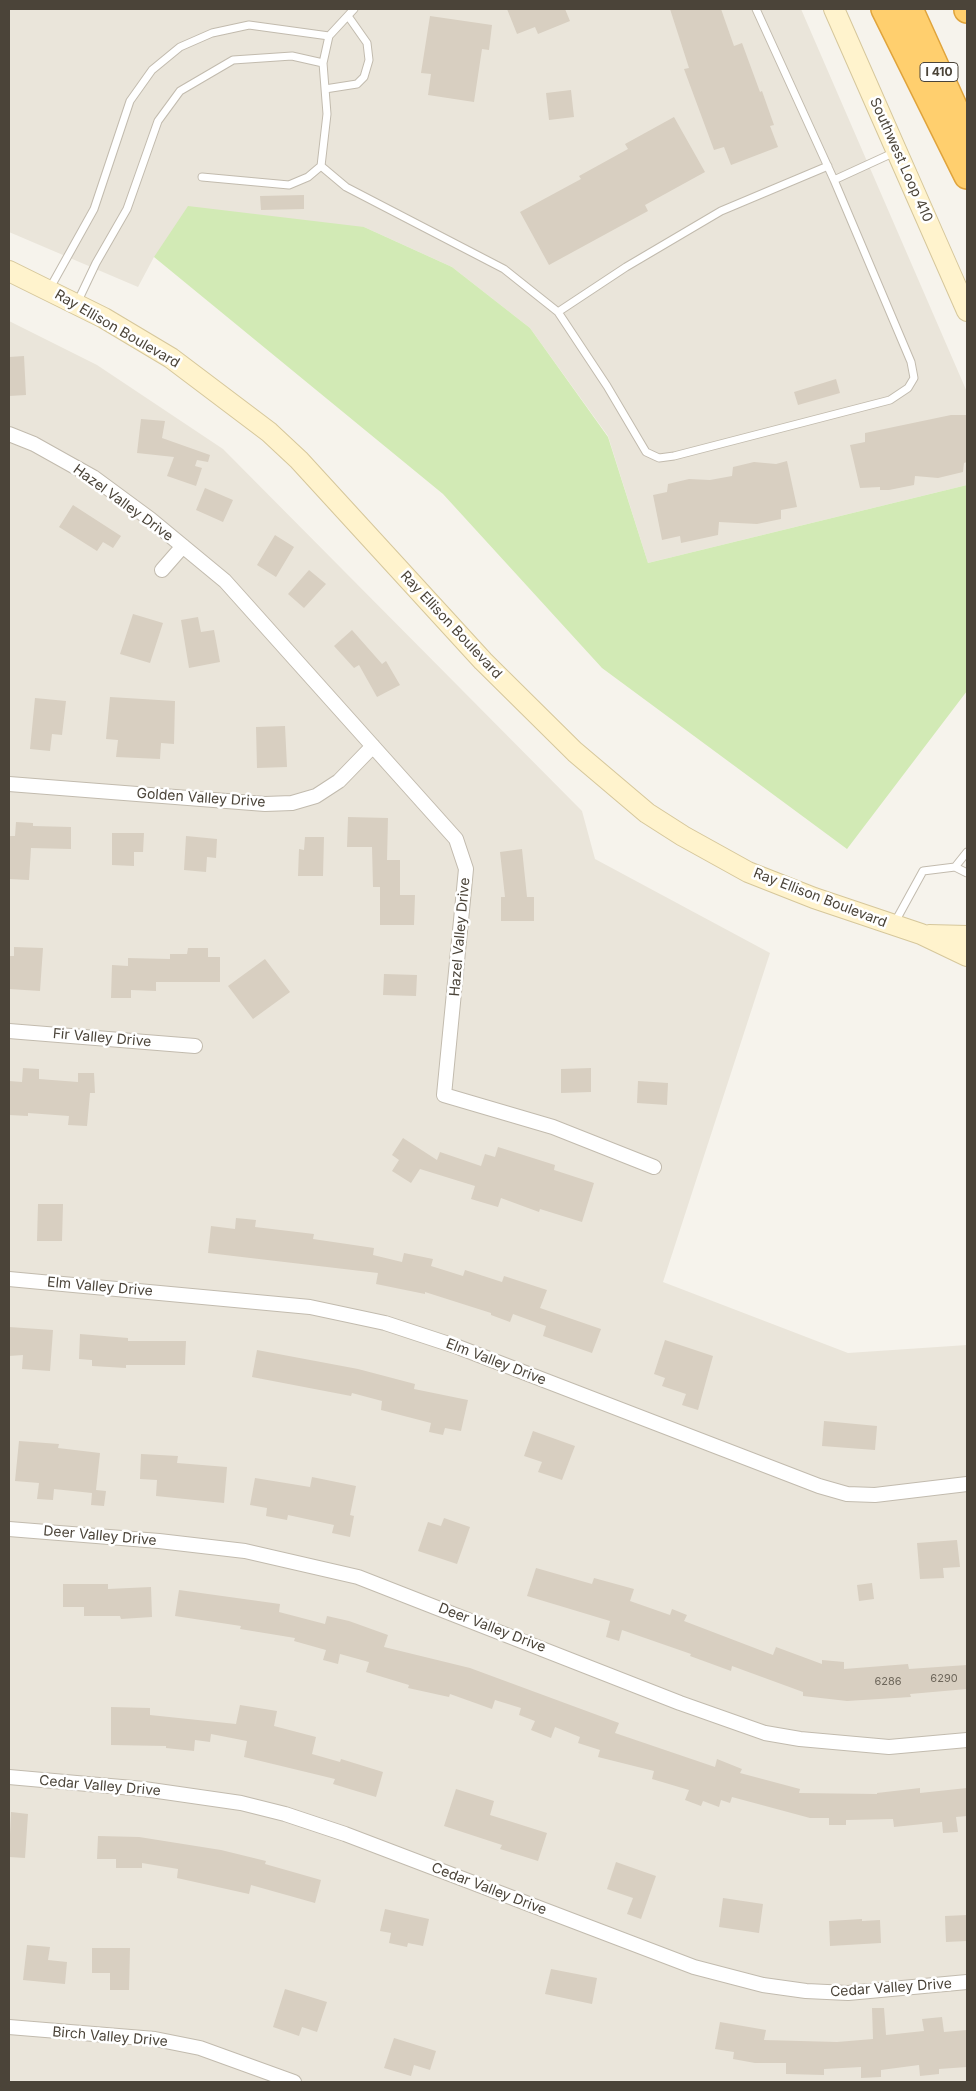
<!DOCTYPE html>
<html>
<head>
<meta charset="utf-8">
<style>
	body { margin:0 }
	#map { position:relative; width:976px; height:2091px; overflow:hidden; background:#f6f3ec; font-family:Inter,sans-serif }
	canvas { display:block }
	.frame { position:absolute; inset:0; border:10px solid #4b4439; pointer-events:none }
</style>
</head>
<body>
<div id="map">
<canvas width="976" height="2091"></canvas>
<div class="frame"></div>
</div>
<script>
const ctx = document.querySelector('canvas').getContext('2d');
ctx.lineJoin = 'round';
function fillPath(path, color) { ctx.fillStyle = color; ctx.fill(path, 'evenodd'); }
const shape = rows => new Path2D(rows.map(r => 'M' + r).join(''));
function stroke(path, color, width, dash) { ctx.strokeStyle = color; ctx.lineWidth = width; ctx.lineCap = dash ? 'butt' : 'round'; ctx.setLineDash(dash || []); ctx.stroke(path); }
function label(font, color, halo, rows, align = 'center') {
  ctx.font = font + ' Inter,sans-serif'; ctx.lineWidth = 5; ctx.setLineDash([]); ctx.textBaseline = 'middle'; ctx.strokeStyle = halo; ctx.fillStyle = color; for (const [text, x, y, turn = 0] of rows) {
    ctx.save(); ctx.translate(x, y); ctx.rotate((+turn || 0) * Math.PI / 180); ctx.textAlign = isNaN(turn) ? turn : align; if (halo) ctx.strokeText(text, 0, 0); ctx.fillText(text, 0, 0); ctx.restore();
  }
}
const residential = shape([
	[9,9,801,9,967,392,967,485,648,563,608,436,530,328,452,267,364,227,154,257,138,287,9,232],
	[9,321,97,365,223,449,582,811,595,859,770,953,663,1282,848,1353,967,1345,967,2082,9,2082]
]);
const green = shape([
	[188,206,364,227,452,267,530,328,608,437,648,563,967,485,967,691,847,849,602,668,443,494,154,257]
]);
const building = shape([
	[507,9,565,9,570,21,538,34,535,27,517,34],
	[670,9,721,9,734,46,742,43,760,92,762,91,774,125,770,126,778,147,731,165,724,147,714,150,684,69,689,68],
	[430,16,492,25,489,50,482,49,474,102,428,95,431,74,421,73],
	[571,90,574,117,549,120,546,93],
	[674,117,705,172,645,205,648,211,549,265,520,212,581,179,579,176,628,149,625,144],
	[304,195,304,209,261,210,260,196],
	[24,356,26,395,9,396,9,357],
	[836,379,840,393,798,405,794,392],
	[951,415,967,415,967,462,964,463,963,472,938,478,915,476,914,485,889,490,880,490,880,487,860,488,850,445,865,442,865,433],
	[141,419,165,421,162,438,210,455,208,462,197,460,195,466,202,468,196,486,167,476,174,457,137,453],
	[787,461,797,507,781,510,781,519,757,524,719,522,718,535,681,543,680,536,662,540,653,495,667,492,668,484,689,479,710,480,732,476,733,467,754,462,776,464],
	[205,488,233,500,223,522,196,510],
	[73,505,121,536,113,548,103,542,97,551,59,527],
	[275,535,294,547,276,577,257,565],
	[309,570,326,584,304,608,288,594],
	[133,614,163,623,150,663,120,654],
	[198,617,201,632,214,630,220,662,189,668,181,620],
	[352,630,382,664,386,661,400,685,377,697,359,665,354,668,334,646],
	[110,697,175,701,174,744,161,743,160,759,116,757,118,740,106,739],
	[35,698,66,701,62,735,52,734,50,751,30,749],
	[285,726,287,767,257,768,256,727],
	[348,817,388,818,387,860,400,860,400,895,415,895,414,925,380,925,380,887,373,887,372,847,347,847],
	[16,822,33,823,33,826,71,827,71,849,31,848,29,880,9,879,9,836,15,836],
	[112,833,144,833,143,852,134,852,134,866,112,865],
	[186,836,217,839,216,858,207,857,206,872,184,870],
	[305,837,324,837,323,876,298,876,299,849,304,850],
	[522,849,527,897,534,897,534,921,501,921,501,897,505,897,500,852],
	[14,947,43,948,40,991,9,989,9,956,14,956],
	[188,948,208,948,208,957,220,957,220,982,156,982,156,991,131,990,131,998,111,998,112,965,128,966,128,958,170,959,170,954,187,954],
	[265,959,290,992,253,1019,228,986],
	[384,974,417,975,416,996,383,995],
	[23,1068,39,1069,39,1079,78,1082,78,1073,94,1073,95,1093,90,1093,87,1126,68,1125,69,1116,28,1113,28,1116,9,1115,9,1081,22,1082],
	[591,1068,591,1092,561,1093,561,1069],
	[638,1081,668,1083,667,1105,637,1103],
	[403,1138,437,1160,440,1152,481,1166,485,1154,495,1157,498,1147,555,1165,554,1170,594,1183,582,1222,540,1209,539,1212,501,1198,498,1207,471,1199,475,1186,420,1169,411,1183,392,1171,399,1160,392,1155],
	[38,1204,63,1204,62,1241,37,1241],
	[236,1218,256,1220,255,1227,314,1234,313,1239,374,1248,373,1255,402,1262,404,1253,433,1259,431,1266,463,1276,465,1270,502,1282,504,1276,547,1290,540,1308,601,1329,592,1353,543,1336,546,1326,513,1314,510,1322,491,1315,491,1313,425,1292,425,1294,376,1284,378,1273,208,1253,211,1226,235,1229],
	[9,1327,53,1330,50,1371,22,1369,23,1355,9,1356],
	[80,1334,128,1338,128,1341,186,1341,185,1365,126,1365,126,1368,92,1366,92,1360,79,1359],
	[665,1340,713,1356,698,1410,682,1405,686,1394,662,1386,665,1378,654,1374],
	[257,1350,358,1369,415,1384,414,1389,468,1400,461,1431,445,1428,443,1435,429,1432,431,1423,381,1410,382,1401,352,1393,351,1396,252,1377],
	[824,1421,877,1426,875,1450,822,1446],
	[533,1431,575,1446,562,1480,538,1472,542,1462,524,1456],
	[19,1441,59,1444,58,1448,100,1453,96,1490,106,1491,104,1506,91,1505,92,1493,54,1489,53,1500,37,1499,39,1483,15,1481],
	[141,1454,178,1456,177,1463,227,1467,224,1503,156,1496,157,1480,140,1479],
	[312,1477,356,1486,350,1515,354,1516,350,1537,332,1533,334,1525,288,1515,287,1520,266,1516,267,1508,250,1505,255,1478,310,1487],
	[444,1518,470,1527,457,1564,418,1551,428,1522,441,1526],
	[957,1540,960,1567,943,1568,944,1578,920,1579,917,1543],
	[536,1568,592,1584,594,1578,634,1589,630,1601,670,1615,672,1609,687,1615,684,1621,773,1655,776,1647,822,1664,822,1660,844,1662,844,1669,908,1664,909,1669,967,1665,967,1689,910,1694,911,1697,847,1701,803,1696,803,1692,732,1666,731,1671,690,1656,691,1654,622,1630,619,1641,606,1637,610,1621,527,1596],
	[872,1583,874,1599,859,1601,857,1585],
	[63,1584,108,1584,108,1589,151,1587,152,1617,121,1619,120,1616,84,1616,84,1607,63,1607],
	[179,1590,280,1604,279,1612,325,1624,327,1616,349,1621,388,1635,384,1647,470,1668,619,1723,615,1733,715,1767,717,1759,742,1769,740,1773,800,1789,799,1793,877,1794,877,1793,920,1788,920,1793,967,1788,967,1816,956,1817,958,1832,943,1833,942,1822,894,1827,893,1819,846,1820,846,1825,829,1825,829,1818,810,1818,732,1797,730,1803,721,1800,719,1807,703,1801,701,1806,685,1800,689,1790,652,1779,654,1771,598,1757,600,1750,578,1743,580,1737,555,1727,551,1738,531,1730,535,1721,519,1715,521,1708,495,1700,492,1709,450,1694,449,1697,408,1688,409,1685,366,1672,369,1662,340,1654,338,1664,323,1660,326,1650,294,1641,295,1638,240,1629,241,1626,175,1616],
	[240,1705,277,1711,274,1726,316,1737,312,1754,340,1762,341,1759,383,1772,376,1797,333,1784,335,1779,244,1757,247,1741,211,1734,210,1742,195,1740,194,1751,166,1748,166,1746,111,1745,111,1707,150,1708,150,1715,236,1724],
	[456,1789,494,1801,490,1815,547,1833,538,1861,500,1849,502,1845,444,1826],
	[11,1812,28,1814,25,1858,9,1857],
	[98,1836,139,1837,221,1850,266,1861,265,1864,321,1880,315,1903,251,1885,249,1894,177,1878,178,1869,142,1863,142,1868,116,1868,116,1859,97,1859],
	[616,1862,656,1876,641,1919,627,1914,633,1898,607,1889],
	[723,1898,763,1904,759,1933,719,1927],
	[385,1909,429,1919,423,1946,408,1943,407,1947,389,1943,391,1933,380,1931],
	[967,1915,967,1941,946,1942,945,1916],
	[862,1919,862,1921,880,1920,881,1943,830,1946,829,1921],
	[27,1945,50,1947,48,1960,67,1962,65,1984,23,1980],
	[92,1948,130,1948,129,1990,110,1990,110,1973,92,1973],
	[551,1969,597,1978,592,2004,545,1994],
	[285,1989,327,2002,317,2032,302,2027,299,2036,273,2027],
	[872,2008,884,2008,886,2035,924,2031,922,2019,942,2017,944,2032,967,2030,967,2067,939,2069,939,2074,920,2076,919,2065,881,2070,881,2077,861,2078,861,2067,824,2069,824,2075,786,2074,786,2063,755,2063,733,2059,734,2052,715,2049,720,2022,766,2030,764,2040,837,2042,873,2039],
	[394,2038,436,2051,430,2070,414,2065,411,2076,384,2068]
]);
const service = shape([
	[354,9,329,36,323,63,327,114,321,166,346,187,504,269,558,312,607,386,646,452,659,458,674,456,890,400,908,388,914,378,911,362,834,180,756,9],
	[325,89,357,84,364,77,369,60,367,43,348,16],
	[202,177,289,185,308,177,321,166],
	[834,180,895,152],
	[50,288,94,209,130,101,152,70,180,47,212,33,249,25,329,36],
	[77,303,96,263,127,209,158,121,180,91,233,60,292,56,323,63],
	[558,312,626,267,721,211,828,166],
	[955,867,967,852],
	[895,922,923,871,955,867,967,873]
]);
const minor = shape([
	[9,434,34,444,93,477,150,519,225,581,456,839,466,869,444,1095,553,1127,654,1167],
	[162,570,183,546],
	[9,784,265,804,292,803,316,796,339,781,373,746],
	[9,1031,195,1046],
	[9,1279,310,1307,385,1323,458,1347,819,1486,847,1494,875,1495,967,1484],
	[9,1529,159,1541,245,1551,358,1577,680,1703,765,1733,800,1739,889,1747,967,1740],
	[9,1777,144,1789,241,1803,285,1814,345,1834,694,1967,763,1985,806,1991,848,1993,967,1982],
	[9,2027,155,2039,200,2048,294,2082]
]);
const secondary = shape([
	[834,9,967,311],
	[9,271,104,318,171,358,269,432,299,460,483,661,575,752,647,813,683,836,748,872,814,898,921,934,967,956],
	[929,935,967,936]
]);
const motorway = shape([
	[884,9,967,176],
	[910,9,967,135],
	[967,9,967,10]
]);
const numberNames = [
	["6290",944,1679],
	["6286",888,1682]
];
const shields = [
	[939,72,38]
];
const shieldNames = [
	["I 410",939,72]
];
const streetNames = [
	["Southwest Loop 410",901,160,66],
	["Ray Ellison Boulevard",117,329,30],
	["Hazel Valley Drive",123,503,36],
	["Ray Ellison Boulevard",451,625,47],
	["Golden Valley Drive",201,798,4],
	["Ray Ellison Boulevard",820,898,21],
	["Hazel Valley Drive",460,937,-85],
	["Fir Valley Drive",102,1038,5],
	["Elm Valley Drive",100,1287,5],
	["Elm Valley Drive",496,1362,21],
	["Deer Valley Drive",100,1536,5],
	["Deer Valley Drive",492,1628,21],
	["Cedar Valley Drive",100,1786,5],
	["Cedar Valley Drive",489,1889,21],
	["Cedar Valley Drive",891,1988,-4],
	["Birch Valley Drive",110,2037,5]
];
fillPath(residential, '#eae5da');
fillPath(green, '#d2eab5');
fillPath(building, '#d8cfc1');
stroke(service, '#c2bbae', 9);
stroke(minor, '#c2bbae', 16);
stroke(secondary, '#d6c79b', 22);
stroke(motorway, '#e0a43c', 28);
stroke(service, '#fff', 7);
stroke(minor, '#fff', 14);
stroke(secondary, '#fff3cd', 20);
stroke(motorway, '#ffcf6e', 25);
label('11px', '#6e675b', null, numberNames);
for (const [x, y, w] of shields) { const box = new Path2D(); box.roundRect(x - w / 2, y - 9.5, w, 19, 4); ctx.fillStyle = '#fff'; ctx.fill(box); stroke(box, '#4b4439', 1); }
label('bold 12px', '#4b4439', null, shieldNames);
label('14px', '#4b4439', '#fff', streetNames);
</script>
</body>
</html>
